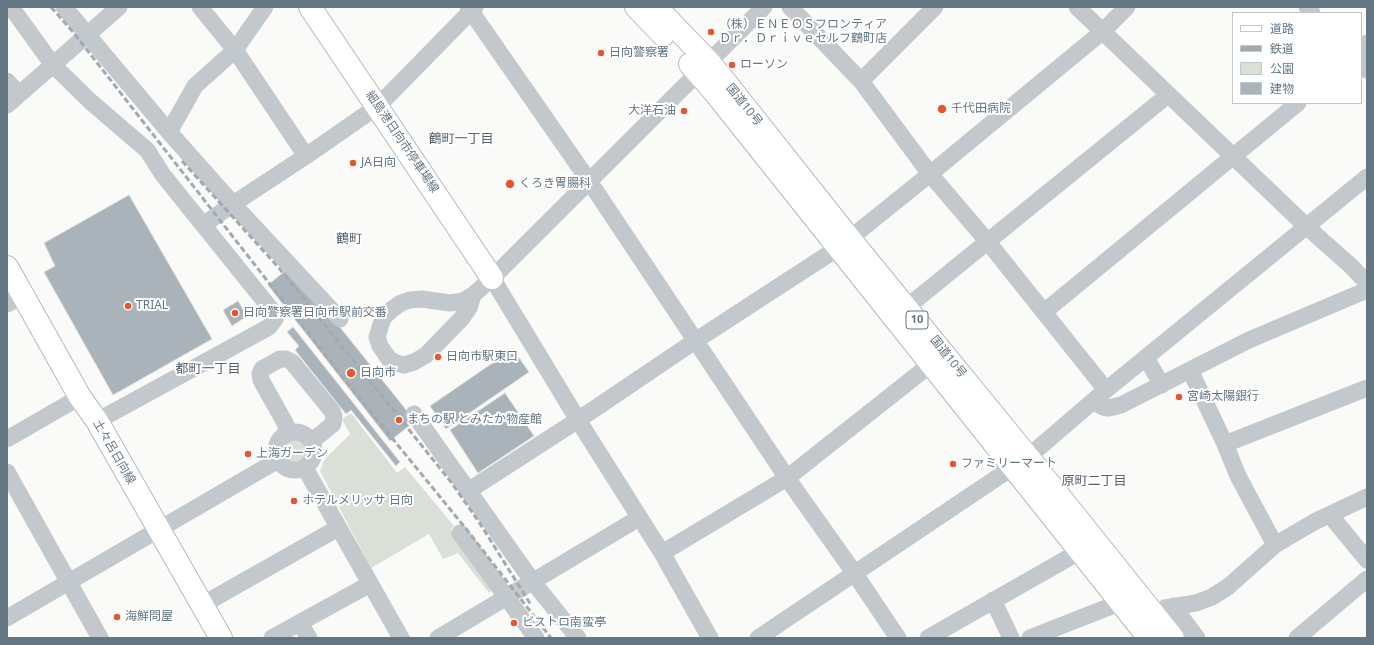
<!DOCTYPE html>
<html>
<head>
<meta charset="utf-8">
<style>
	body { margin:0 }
	#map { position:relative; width:1374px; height:645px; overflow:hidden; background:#fafaf8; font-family:"Noto Sans","Noto Sans JP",sans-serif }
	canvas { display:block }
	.frame { position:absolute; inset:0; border:8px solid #657683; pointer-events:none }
	.legend { position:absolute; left:1232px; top:12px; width:130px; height:92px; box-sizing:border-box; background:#fff; border:1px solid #c1c8cd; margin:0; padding:5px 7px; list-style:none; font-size:12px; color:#657683 }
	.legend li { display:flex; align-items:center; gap:8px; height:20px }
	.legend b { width:20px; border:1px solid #c1c8cd }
</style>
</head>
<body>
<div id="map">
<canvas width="1374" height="645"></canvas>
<div class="frame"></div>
<ul class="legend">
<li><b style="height:5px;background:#fff"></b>道路</li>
<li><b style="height:5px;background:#a2aab0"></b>鉄道</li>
<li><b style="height:11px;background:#dadfd7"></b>公園</li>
<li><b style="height:11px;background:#aab3b9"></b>建物</li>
</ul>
</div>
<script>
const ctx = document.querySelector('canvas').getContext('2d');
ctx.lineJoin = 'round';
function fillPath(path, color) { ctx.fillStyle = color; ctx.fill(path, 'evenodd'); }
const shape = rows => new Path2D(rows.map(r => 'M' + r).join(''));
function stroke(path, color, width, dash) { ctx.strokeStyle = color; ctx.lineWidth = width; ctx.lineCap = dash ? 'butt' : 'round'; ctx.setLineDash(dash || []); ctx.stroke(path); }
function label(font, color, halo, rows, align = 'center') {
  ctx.font = font + ' "Noto Sans","Noto Sans JP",sans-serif'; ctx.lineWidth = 4; ctx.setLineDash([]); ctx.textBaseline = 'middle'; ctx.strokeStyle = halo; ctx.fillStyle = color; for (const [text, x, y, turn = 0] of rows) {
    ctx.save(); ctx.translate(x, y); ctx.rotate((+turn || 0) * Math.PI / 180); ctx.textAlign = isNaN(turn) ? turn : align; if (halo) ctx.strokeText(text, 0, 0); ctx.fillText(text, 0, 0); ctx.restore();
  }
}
const green = shape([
	[351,413,397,473,405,467,454,526,451,529,493,589,489,593,458,553,443,559,429,534,371,568,320,471,324,460,350,434,342,419],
	'285 451a11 11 0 1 1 22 0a11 11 0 1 1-22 0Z'
]);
const building = shape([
	[129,195,212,339,113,395,44,272,55,266,44,243,129,195],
	[291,266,415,421,390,441,268,285,291,266],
	[238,301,247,316,232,326,223,310,238,301],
	[293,327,400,462,396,466,351,410,346,414,295,350,299,346,287,332,293,327],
	[513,349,529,372,446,429,430,406,513,349],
	[505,393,534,436,478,473,450,430,505,393]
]);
const minor = shape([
	[11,7,53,65,91,102,147,150,163,175,270,308,275,319,269,327,97,421],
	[64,7,169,132,233,204,306,156,378,106,475,7],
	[200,7,235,50,306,156],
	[468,7,589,181,787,478,855,574,898,638],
	[790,7,861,81,930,174,988,242,1106,390],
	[1077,7,1307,227,1352,267,1367,283],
	[1307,7,1312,13],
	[1361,49,1367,43],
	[1361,63,1367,70],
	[7,81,19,94],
	[861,81,935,7],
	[7,105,119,7],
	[169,132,195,86,235,50,265,7],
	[203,225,233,204,340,319],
	[492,278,578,420,662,553,710,638],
	[473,295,469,308,462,318,426,355,414,362,404,365,396,363,389,359,380,346,377,337,383,318,391,310,401,303,410,300,422,299,450,303,463,301,473,295,492,278,764,7],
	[7,304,23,296],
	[907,307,1168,95],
	[1044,312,1298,103],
	[1146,358,1162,385],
	[1190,370,1225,444,1238,476,1275,545],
	[1093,401,1103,407,1109,408,1121,405,1249,340,1367,290],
	[414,414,533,582,578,638],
	'276 451a19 19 0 1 1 38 0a19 19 0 1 1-38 0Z',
	[289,433,285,423,261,380,260,374,262,369,280,359,286,359,292,362,332,411,334,416,333,424,312,441],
	[7,439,80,397],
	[1225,444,1367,388],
	[305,468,401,638],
	[7,472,100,638],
	[468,491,578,420,695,341,838,248,930,174,1102,32,1127,7],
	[1330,515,1367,560],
	[460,533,536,638],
	[662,553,787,478,931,364],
	[993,600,1011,638],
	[202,605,338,528],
	[1173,606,1197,638],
	[1154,616,1165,608,1196,603,1212,597,1229,586,1275,545,1314,522,1367,497],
	[7,618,278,460],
	[300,623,309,638],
	[272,638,370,584],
	[438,638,639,518],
	[758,638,1028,457,1106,390,1367,177],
	[928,638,1070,557,1079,551],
	[1030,638,1109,607,1118,601],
	[1297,638,1367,579]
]);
const major = shape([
	[310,7,492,278],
	[7,267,80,397,97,421,221,638]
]);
const highway = shape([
	[636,7,663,35],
	[656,7,709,62,727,84,850,239,1028,457,1173,638],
	[690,64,716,94,1149,638]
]);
const rail = shape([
	[51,7,73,32,344,379,467,530,551,638],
	[182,161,279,268,451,482,479,522,531,605]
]);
const markers = [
	[711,32,4,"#e4572e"],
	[601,53,4,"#e4572e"],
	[732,65,4,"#e4572e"],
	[942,109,5,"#e4572e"],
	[684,111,4,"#e4572e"],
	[353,163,4,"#e4572e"],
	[510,184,5,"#e4572e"],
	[128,306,4,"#e4572e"],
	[235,313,4,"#e4572e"],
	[438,357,4,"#e4572e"],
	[351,373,5,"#e4572e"],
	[1179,397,4,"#e4572e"],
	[399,420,4,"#e4572e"],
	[248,454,4,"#e4572e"],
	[953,464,4,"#e4572e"],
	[294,501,4,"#e4572e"],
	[117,617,4,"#e4572e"],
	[514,623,4,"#e4572e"]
];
const shields = [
	[917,320,22]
];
const shieldNames = [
	["10",917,320]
];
const poiNames = [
	["（株）ＥＮＥＯＳフロンティア",719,25],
	["Ｄｒ．Ｄｒｉｖｅセルフ鶴町店",719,39],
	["日向警察署",609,53],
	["ローソン",740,65],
	["千代田病院",951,109],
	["大洋石油",676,111,"right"],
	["JA日向",361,163],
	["くろき胃腸科",519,184],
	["TRIAL",136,306],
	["日向警察署日向市駅前交番",243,313],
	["日向市駅東口",446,357],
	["日向市",360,373],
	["宮崎太陽銀行",1187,397],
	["まちの駅 とみたか物産館",407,420],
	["上海ガーデン",256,454],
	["ファミリーマート",961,464],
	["ホテルメリッサ 日向",302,501],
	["海鮮問屋",125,617],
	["ビストロ南蛮亭",522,623]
];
const streetNames = [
	["国道10号",744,105,51],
	["細島港日向市停車場線",402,142,56],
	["国道10号",948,357,51],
	["土々呂日向線",114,452,60]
];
const neighbourhoodNames = [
	["鶴町一丁目",461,139],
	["鶴町",349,239],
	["都町一丁目",208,369],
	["原町二丁目",1094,481]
];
fillPath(green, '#dadfd7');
fillPath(building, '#aab3b9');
stroke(building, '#dcdcda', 1);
stroke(major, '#b5babe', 24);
stroke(highway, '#b4b9bd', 24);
stroke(minor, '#c3c8cc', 17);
stroke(major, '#fff', 22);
stroke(highway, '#fff', 22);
stroke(rail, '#a2aab0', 3, [6, 3]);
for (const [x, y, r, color] of markers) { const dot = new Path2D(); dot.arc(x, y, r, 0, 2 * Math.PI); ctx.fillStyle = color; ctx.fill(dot); stroke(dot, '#fff', 1.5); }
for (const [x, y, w] of shields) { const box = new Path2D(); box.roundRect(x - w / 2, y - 9, w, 18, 3); ctx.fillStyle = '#fff'; ctx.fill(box); stroke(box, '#657683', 1); }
label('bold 11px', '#657683', null, shieldNames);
label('12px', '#657683', '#fff', poiNames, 'left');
label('12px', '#657683', '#fff', streetNames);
label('13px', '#57646e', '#fff', neighbourhoodNames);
</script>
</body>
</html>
